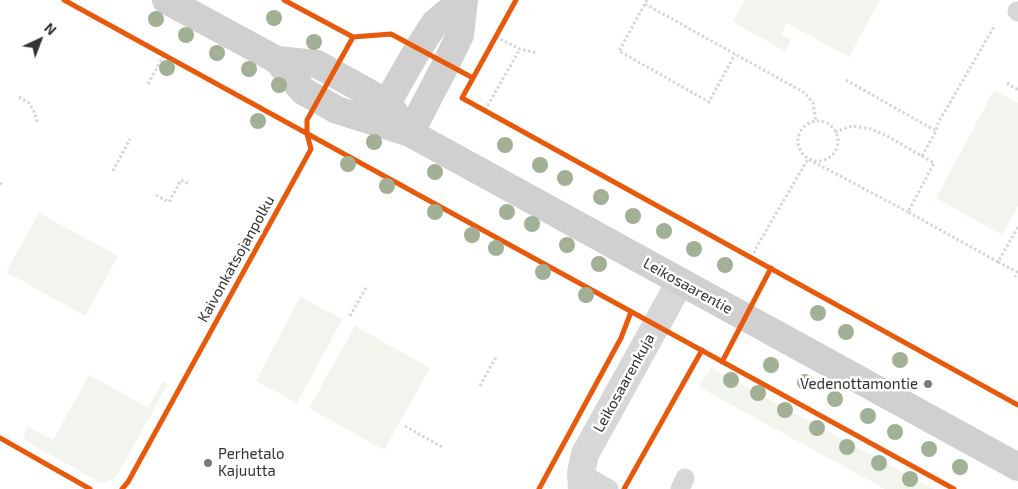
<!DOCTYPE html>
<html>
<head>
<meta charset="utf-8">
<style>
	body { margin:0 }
	#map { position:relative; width:1018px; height:489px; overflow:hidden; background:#fff; font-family:"Exo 2",sans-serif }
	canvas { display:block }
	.north { position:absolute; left:15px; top:15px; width:50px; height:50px; -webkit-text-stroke:4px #fff; paint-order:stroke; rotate:43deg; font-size:14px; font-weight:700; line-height:20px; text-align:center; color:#333 }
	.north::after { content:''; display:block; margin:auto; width:18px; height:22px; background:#333; clip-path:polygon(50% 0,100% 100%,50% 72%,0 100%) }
</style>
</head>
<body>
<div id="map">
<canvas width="1018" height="489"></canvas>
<div class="north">N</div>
</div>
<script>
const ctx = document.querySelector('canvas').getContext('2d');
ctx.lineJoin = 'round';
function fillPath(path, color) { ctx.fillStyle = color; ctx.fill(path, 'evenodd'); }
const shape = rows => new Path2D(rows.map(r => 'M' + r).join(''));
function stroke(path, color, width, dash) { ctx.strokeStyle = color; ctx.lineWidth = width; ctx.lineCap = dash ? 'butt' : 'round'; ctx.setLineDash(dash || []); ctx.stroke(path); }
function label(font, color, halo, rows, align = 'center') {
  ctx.font = font + ' "Exo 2",sans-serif'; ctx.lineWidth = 5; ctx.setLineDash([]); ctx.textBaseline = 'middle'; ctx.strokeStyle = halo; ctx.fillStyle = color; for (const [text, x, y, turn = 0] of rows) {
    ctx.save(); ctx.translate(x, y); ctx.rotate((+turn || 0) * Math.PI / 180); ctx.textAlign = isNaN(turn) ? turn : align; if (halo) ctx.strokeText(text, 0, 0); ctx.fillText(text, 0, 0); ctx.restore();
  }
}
const green = shape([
	[745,0,880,0,849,57,787,23,781,34,791,40,785,51,733,22],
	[994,90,1018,103,1018,206,1002,235,936,198],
	[39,213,118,256,85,316,6,272],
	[300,297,342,319,297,403,256,381],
	[355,326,430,368,384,450,309,408],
	[711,368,934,489,885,489,699,387],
	[89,375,148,408,163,381,168,384,118,473,113,479,104,483,99,482,26,441,24,438,24,434,28,427,53,440]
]);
const path = shape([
	[647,0,619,51,709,102,735,54],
	[645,4,805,93,813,103,816,122],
	[496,37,520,49,537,53],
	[846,80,936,131],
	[1007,83,1018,90],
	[148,84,164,55],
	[19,97,29,103,35,113,37,122],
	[485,110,520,49],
	'798 141a20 20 0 1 1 40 0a20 20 0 1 1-40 0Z',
	[835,132,852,126,871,129,887,136,934,163,908,212,998,262,1018,227],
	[922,156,936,131,938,123,995,25],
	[113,171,130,139],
	[0,183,2,184],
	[156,195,169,202,181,180,189,184],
	[752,258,757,246,808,159,908,212],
	[998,262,1017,272,1015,277],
	[350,316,367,286],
	[480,386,496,357],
	[405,426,442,447]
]);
const lane = shape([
	[1017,11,1018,12],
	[581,473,609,489],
	[680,489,685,478]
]);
const street = shape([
	[582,489,581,473,585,454,680,282]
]);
const secondary = shape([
	[166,0,277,60,303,91,337,110,410,133,1018,467],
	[277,60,317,64,333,73,387,103,410,133],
	[387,103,418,49,435,23,462,0],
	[410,133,446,64,460,35,464,0]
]);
const cycleway = shape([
	[64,0,954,489],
	[284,0,353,37,391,34,473,78],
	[516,0,462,98,1018,405],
	[722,362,771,268],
	[0,438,90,489],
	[122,489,128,482,311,149,307,134,307,120,353,37],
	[539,489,621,338,631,312],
	[624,489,702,350]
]);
const trees = [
	[274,18],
	[156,19],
	[186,35],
	[314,42],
	[217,53],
	[167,68],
	[249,69],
	[279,85],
	[258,121],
	[374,142],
	[505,145],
	[348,164],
	[540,165],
	[435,172],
	[565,178],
	[387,186],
	[601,197],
	[435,212],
	[507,212],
	[633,216],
	[532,224],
	[664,231],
	[472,235],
	[567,245],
	[496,248],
	[694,249],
	[599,264],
	[725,265],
	[543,272],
	[586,295],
	[818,313],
	[846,332],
	[900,360],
	[771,365],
	[731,380],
	[805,382],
	[758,393],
	[835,399],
	[785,410],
	[868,416],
	[817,428],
	[895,432],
	[847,447],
	[929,449],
	[879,463],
	[960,467],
	[910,479]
];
const markers = [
	[928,384,5,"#7a7a7a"],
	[208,463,5,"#7a7a7a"]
];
const streetNames = [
	["Kaivonkatsojanpolku",236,259,-61],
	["Leikosaarentie",688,286,29],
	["Leikosaarenkuja",624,383,-61]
];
const poiNames = [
	["Vedenottamontie",918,384],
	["Perhetalo",218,454,"left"],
	["Kajuutta",218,471,"left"]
];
fillPath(green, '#f1f5ed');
stroke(path, '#d6d6d6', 3, [2.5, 2.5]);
stroke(lane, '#d7d7d7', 19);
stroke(street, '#d7d7d7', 28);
stroke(secondary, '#d0d0d0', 28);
stroke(cycleway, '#e8590c', 5);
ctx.fillStyle = '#a2b095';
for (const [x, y] of trees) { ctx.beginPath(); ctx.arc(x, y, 8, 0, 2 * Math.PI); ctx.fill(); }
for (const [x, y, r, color] of markers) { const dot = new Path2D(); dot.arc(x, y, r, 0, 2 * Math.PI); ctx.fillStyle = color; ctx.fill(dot); stroke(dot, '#fff', 2); }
label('15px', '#333', '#fff', streetNames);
label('15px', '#333', '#fff', poiNames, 'right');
</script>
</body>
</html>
